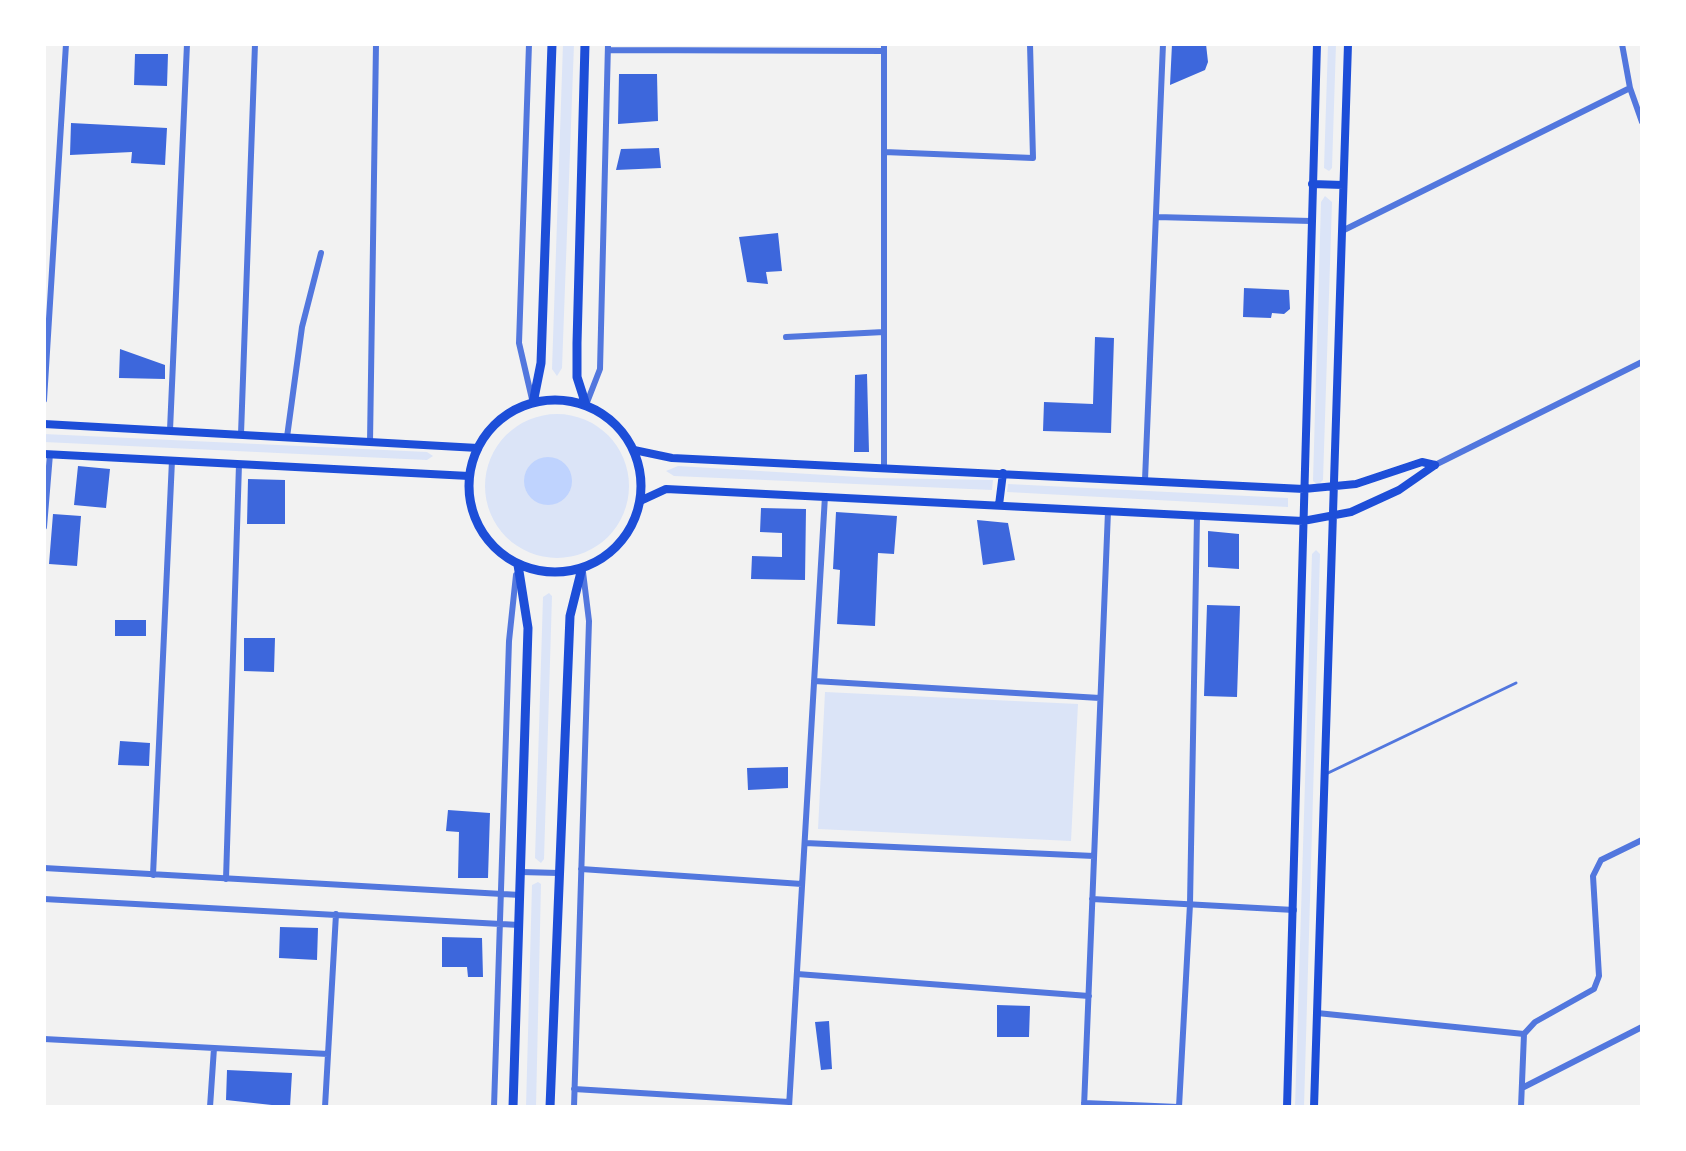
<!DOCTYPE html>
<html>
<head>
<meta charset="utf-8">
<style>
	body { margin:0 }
	#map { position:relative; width:1686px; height:1151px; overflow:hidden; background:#f2f2f2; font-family:Roboto,sans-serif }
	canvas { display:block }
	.frame { position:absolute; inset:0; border:46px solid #fff; pointer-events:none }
</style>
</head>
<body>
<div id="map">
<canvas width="1686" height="1151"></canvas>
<div class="frame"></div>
</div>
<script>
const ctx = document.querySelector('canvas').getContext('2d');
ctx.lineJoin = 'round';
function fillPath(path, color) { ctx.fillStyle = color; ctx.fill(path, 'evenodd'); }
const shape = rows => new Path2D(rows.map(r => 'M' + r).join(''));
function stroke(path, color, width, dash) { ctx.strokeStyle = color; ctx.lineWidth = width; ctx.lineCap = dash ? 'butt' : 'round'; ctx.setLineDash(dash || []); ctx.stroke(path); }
const green = shape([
	[563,44,574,44,562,368,557,376,552,369],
	[1328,44,1336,44,1332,168,1329,171,1324,168],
	[1325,196,1332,202,1323,480,1318,485,1313,481,1321,202],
	'485 486a72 72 0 1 1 144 0a72 72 0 1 1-144 0Z',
	[44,434,427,452,433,456,427,460,44,442],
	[678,466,875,478,993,480,992,490,674,476,666,471],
	[1008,484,1288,498,1288,507,1007,492],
	[1316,550,1320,554,1304,1107,1295,1107,1312,554],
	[549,593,552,596,544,859,541,863,535,858,543,597],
	[825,692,1078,704,1071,841,818,829],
	[538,882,541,884,536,1107,526,1107,532,885]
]);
const water = shape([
	'524 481a24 24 0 1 1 48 0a24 24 0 1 1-48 0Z'
]);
const building = shape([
	[1172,44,1206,44,1208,62,1205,70,1170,85],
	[135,54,168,54,167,86,134,85],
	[619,74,657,74,658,121,618,124],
	[71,123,167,128,165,165,131,163,132,152,70,155],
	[659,148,661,168,616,170,621,149],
	[778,233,782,271,766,272,768,284,747,282,739,237],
	[1244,288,1289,290,1290,309,1284,314,1272,313,1271,318,1243,317],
	[1095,337,1114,338,1111,433,1043,431,1044,402,1093,404],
	[120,349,165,365,165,379,119,378],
	[867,374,869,452,854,452,855,375],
	[78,466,110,469,106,508,74,505],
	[248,479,285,480,285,524,247,524],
	[761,508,806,509,805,580,751,579,752,556,782,557,782,533,760,532],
	[836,512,897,516,894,554,878,553,875,626,837,624,840,570,833,569],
	[53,514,81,516,77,566,49,564],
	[977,520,1008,523,1015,560,983,565],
	[1208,531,1239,534,1239,569,1208,567],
	[1207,605,1240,606,1237,697,1204,696],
	[115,620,146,620,146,636,115,636],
	[244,638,275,638,274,672,244,671],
	[120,741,150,743,149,766,118,765],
	[788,767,788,788,748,790,747,768],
	[448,810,490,813,488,878,458,878,459,832,446,831],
	[280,927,318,928,317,960,279,958],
	[442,937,482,938,483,977,468,977,467,967,442,967],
	[997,1005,1030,1006,1029,1037,997,1037],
	[829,1021,832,1069,821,1070,815,1022],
	[227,1070,292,1073,290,1107,226,1100]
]);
const service = shape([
	[1328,773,1516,683]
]);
const minor = shape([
	[529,44,519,343,532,399],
	[884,44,884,467],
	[1622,44,1630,88,1642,122],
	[608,50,884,51],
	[884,152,1033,158,1030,44],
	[1156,217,1311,221],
	[1342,231,1630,88],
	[786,337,884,332],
	[44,400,66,44],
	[586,405,600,369,608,44],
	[170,430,187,44],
	[241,434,255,44],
	[287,437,302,327,321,253],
	[370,442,376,44],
	[1435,465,1642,362],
	[1145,480,1163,44],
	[44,527,50,454],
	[814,681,1100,698],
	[805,843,1094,856],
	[44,868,520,895],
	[581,869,802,884],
	[520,872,559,873],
	[153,875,172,460],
	[226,879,239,464],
	[44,899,519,925],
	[1092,899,1294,910],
	[797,974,1089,996],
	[1317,1013,1524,1034],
	[44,1039,328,1054],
	[1522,1088,1642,1027],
	[574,1089,789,1102],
	[1084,1103,1178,1107],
	[210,1107,214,1048],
	[325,1107,336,914],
	[494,1107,509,641,516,575],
	[574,1107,589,621,583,572],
	[789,1107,825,496],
	[1084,1107,1108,511],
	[1179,1107,1190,904,1197,516],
	[1521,1107,1524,1034,1535,1022,1594,989,1599,976,1593,876,1601,860,1642,840]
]);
const secondary = shape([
	[1312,184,1343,185],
	[44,424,478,448],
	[634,450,672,458,1304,489,1356,484,1422,462,1435,465],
	[44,454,469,476],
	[640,501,666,489,1303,521,1351,512,1399,490,1435,465],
	[999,505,1003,473],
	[1287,1107,1317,44],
	[1314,1107,1348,44]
]);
const primary = shape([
	[585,44,577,343,577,377,586,405],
	'469 486a86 86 0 1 1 172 0a86 86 0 1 1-172 0Z',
	[533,403,541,363,552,44],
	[513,1107,528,628,518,565],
	[550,1107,570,616,582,568]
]);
fillPath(green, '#dbe4f7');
fillPath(water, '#bfd3fe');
fillPath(building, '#3d67dc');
stroke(service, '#5277de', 3);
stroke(minor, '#5277de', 6);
stroke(secondary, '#1d4ed8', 8);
stroke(primary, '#1d4ed8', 9);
</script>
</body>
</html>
